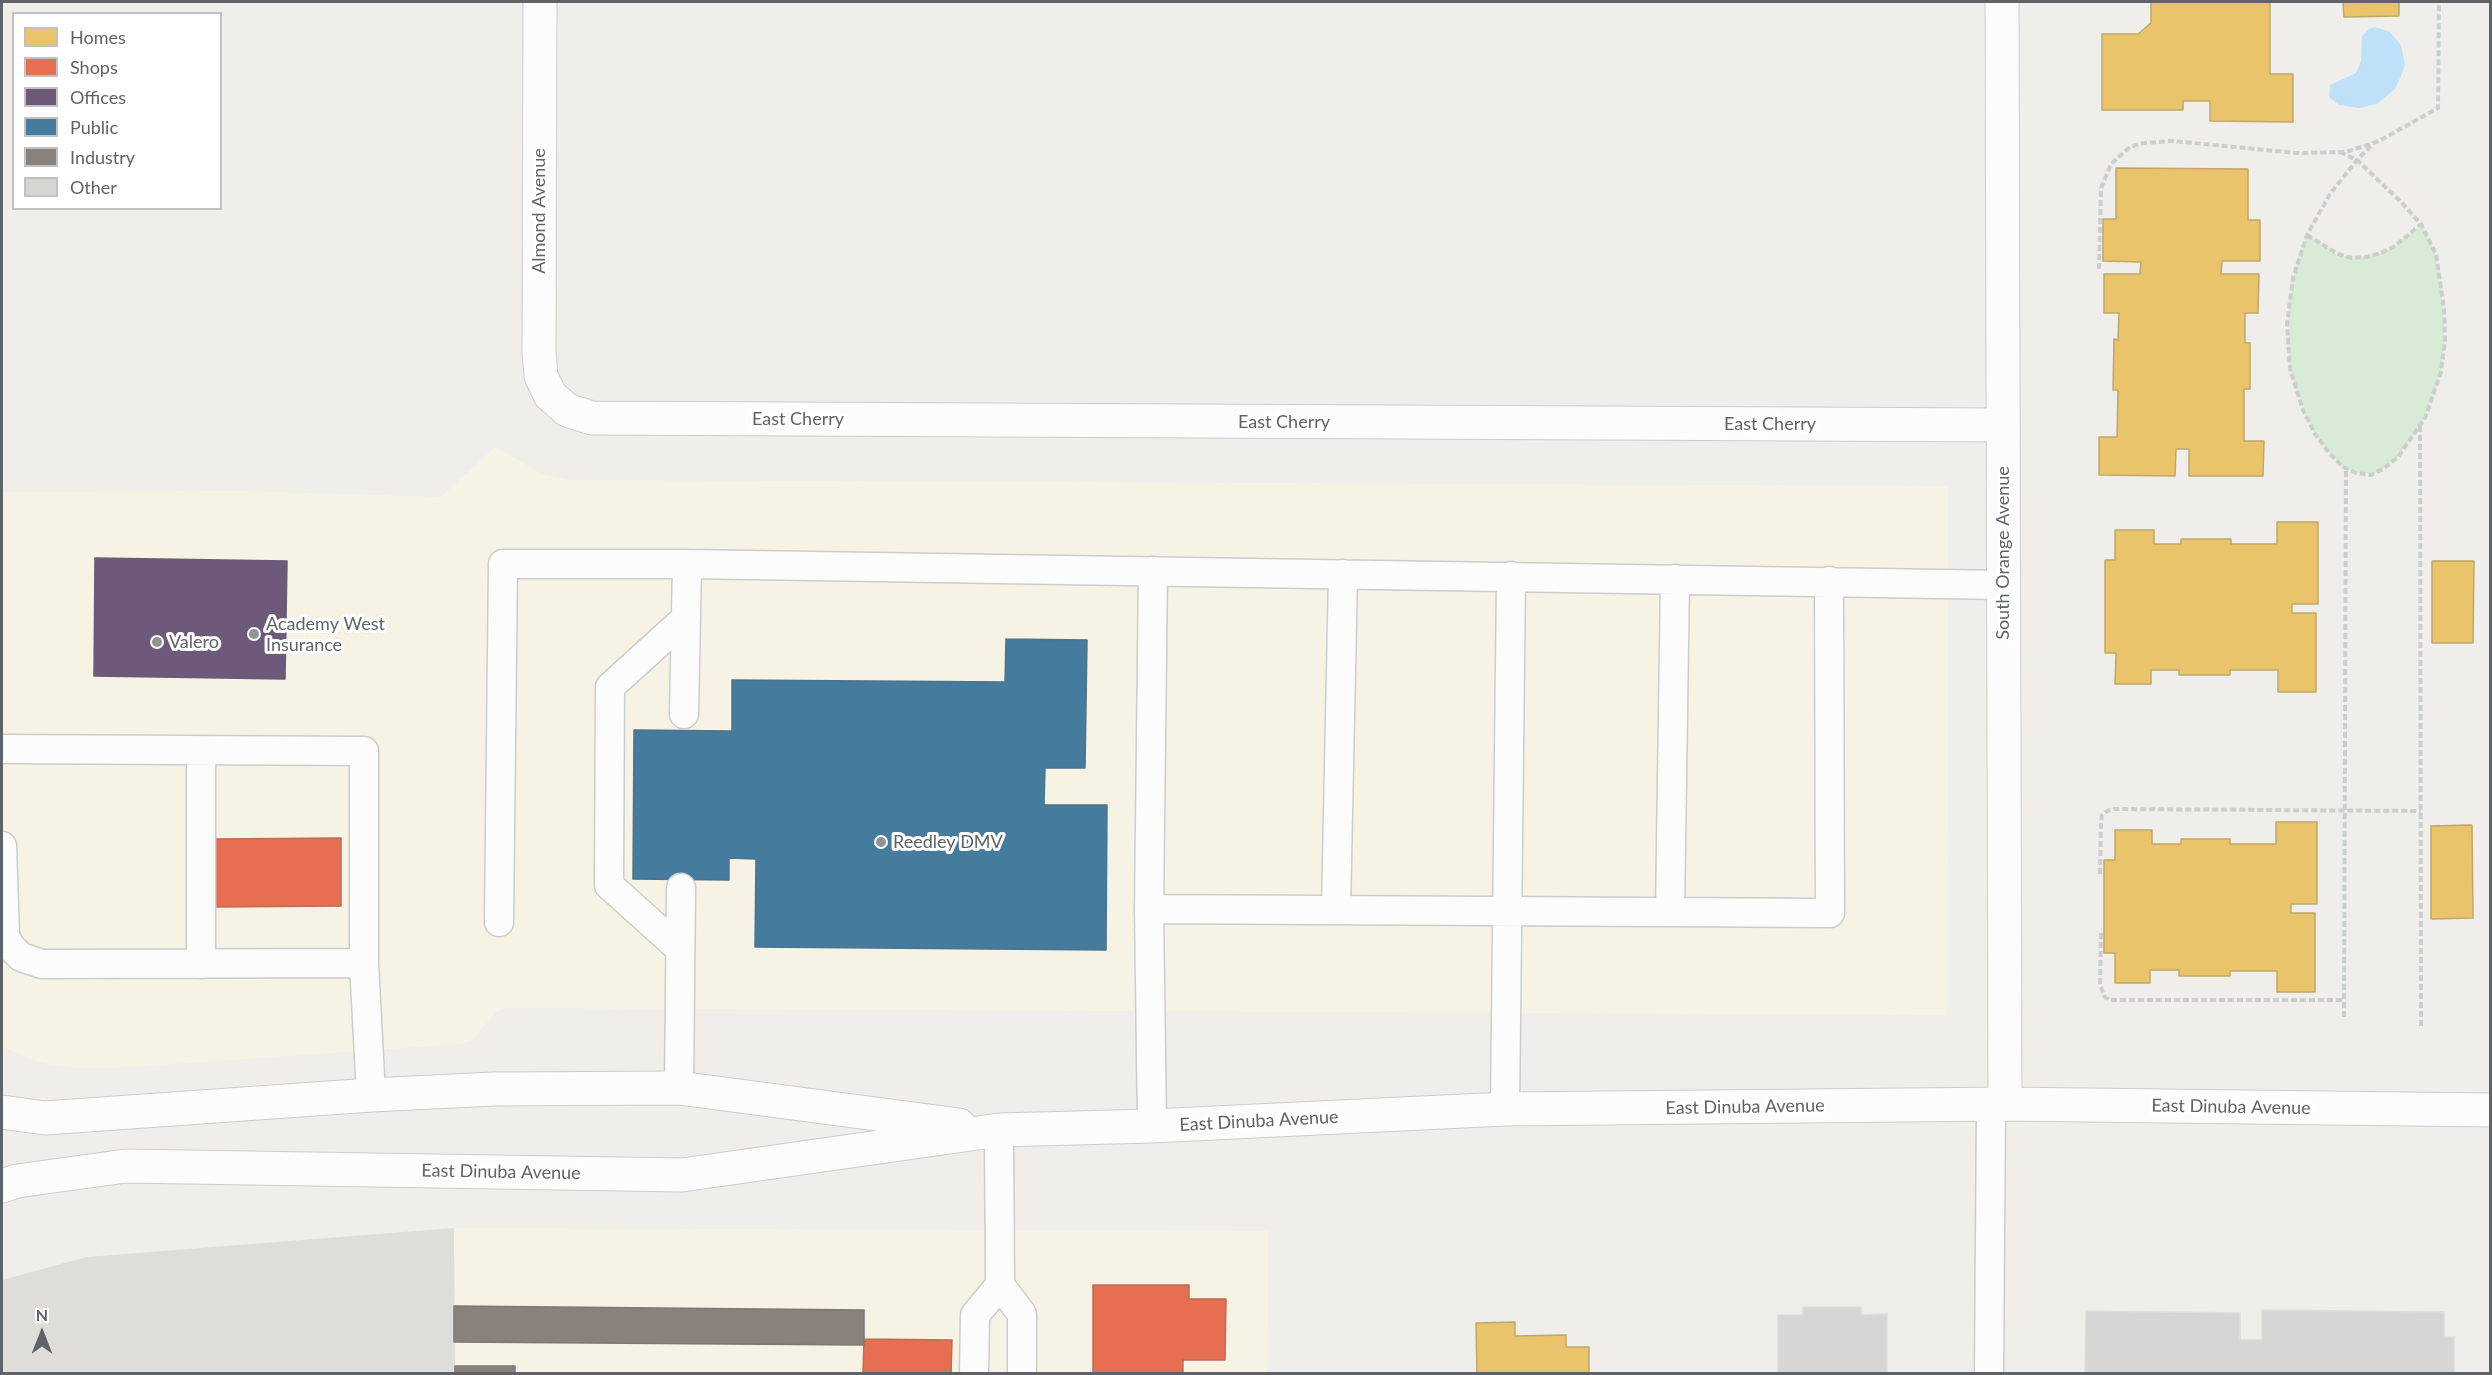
<!DOCTYPE html>
<html>
<head>
<meta charset="utf-8">
<style>
	body { margin:0 }
	#map { position:relative; width:2492px; height:1375px; overflow:hidden; background:#efeeea; font-family:Lato,sans-serif }
	canvas { display:block }
	.frame { position:absolute; inset:0; border:3px solid #5f6368; pointer-events:none }
	.legend { position:absolute; left:12px; top:12px; width:210px; height:198px; box-sizing:border-box; background:#fff; border:2px solid #bfc1c3; margin:0; padding:8px 10px; list-style:none; font-size:18px; color:#5f6368 }
	.legend li { display:flex; align-items:center; gap:12px; height:30px }
	.legend b { width:30px; border:2px solid #bfc1c3 }
	.north { position:absolute; left:12px; top:1303px; width:60px; height:60px; -webkit-text-stroke:4px #fff; paint-order:stroke; rotate:0deg; font-size:16px; font-weight:700; line-height:24px; text-align:center; color:#5f6368 }
	.north::after { content:''; display:block; margin:auto; width:21px; height:27px; background:#5f6368; clip-path:polygon(50% 0,100% 100%,50% 72%,0 100%) }
</style>
</head>
<body>
<div id="map">
<canvas width="2492" height="1375"></canvas>
<div class="frame"></div>
<ul class="legend">
<li><b style="height:16px;background:#e9c46a"></b>Homes</li>
<li><b style="height:16px;background:#e76f51"></b>Shops</li>
<li><b style="height:16px;background:#6d597a"></b>Offices</li>
<li><b style="height:16px;background:#457b9d"></b>Public</li>
<li><b style="height:16px;background:#8a817c"></b>Industry</li>
<li><b style="height:16px;background:#d6d5d3"></b>Other</li>
</ul>
<div class="north">N</div>
</div>
<script>
const ctx = document.querySelector('canvas').getContext('2d');
ctx.lineJoin = 'round';
function fillPath(path, color) { ctx.fillStyle = color; ctx.fill(path, 'evenodd'); }
const shape = rows => new Path2D(rows.map(r => 'M' + r).join(''));
function stroke(path, color, width, dash) { ctx.strokeStyle = color; ctx.lineWidth = width; ctx.lineCap = dash ? 'butt' : 'round'; ctx.setLineDash(dash || []); ctx.stroke(path); }
function label(font, color, halo, rows, align = 'center') {
  ctx.font = font + ' Lato,sans-serif'; ctx.lineWidth = 6; ctx.setLineDash([]); ctx.textBaseline = 'middle'; ctx.strokeStyle = halo; ctx.fillStyle = color; for (const [text, x, y, turn = 0] of rows) {
    ctx.save(); ctx.translate(x, y); ctx.rotate((+turn || 0) * Math.PI / 180); ctx.textAlign = isNaN(turn) ? turn : align; if (halo) ctx.strokeText(text, 0, 0); ctx.fillText(text, 0, 0); ctx.restore();
  }
}
const commercial = shape([
	[495,447,542,474,569,480,1948,486,1947,1015,505,1008,496,1012,472,1040,461,1044,115,1068,72,1068,42,1063,2,1047,2,492,242,491,441,497],
	[454,1228,1268,1231,1267,1373,455,1373]
]);
const industrial = shape([
	[454,1228,455,1373,2,1374,2,1280,87,1257]
]);
const green = shape([
	[2421,224,2436,254,2441,278,2445,340,2441,372,2425,418,2398,457,2377,473,2356,473,2343,467,2330,454,2315,434,2303,410,2290,369,2287,344,2289,300,2298,256,2307,235,2338,254,2352,258,2381,253,2395,246]
]);
const water = shape([
	[2375,27,2390,32,2401,45,2405,65,2401,76,2395,89,2377,104,2359,108,2339,105,2329,97,2330,85,2356,73,2361,61,2362,36,2369,29]
]);
const homes = shape([
	[2151,2,2270,2,2270,74,2293,74,2293,122,2210,121,2210,101,2183,101,2183,110,2102,110,2102,34,2138,34,2151,23,2151,2],
	[2343,2,2399,2,2399,16,2344,17,2343,2],
	[2116,168,2248,169,2248,220,2260,220,2260,261,2222,261,2221,274,2259,274,2258,313,2245,313,2245,343,2250,343,2250,389,2244,389,2244,441,2264,441,2263,476,2189,476,2189,449,2176,449,2175,476,2099,475,2099,437,2117,437,2118,390,2113,390,2114,339,2118,340,2119,313,2104,313,2104,274,2140,274,2141,262,2103,261,2103,219,2116,219,2116,168],
	[2277,522,2318,522,2318,604,2292,604,2292,613,2316,613,2316,692,2278,692,2278,670,2230,670,2230,675,2179,675,2179,670,2151,670,2151,684,2115,684,2116,653,2105,653,2105,560,2115,560,2115,530,2154,530,2154,544,2181,544,2181,539,2231,539,2231,544,2277,544,2277,522],
	[2432,561,2474,561,2473,643,2432,643,2432,561],
	[2276,822,2317,822,2317,904,2291,904,2291,913,2315,913,2315,992,2277,992,2277,971,2230,971,2230,976,2179,976,2179,970,2150,970,2150,983,2115,983,2115,953,2104,953,2104,860,2115,860,2115,830,2152,830,2152,844,2181,844,2181,839,2230,839,2230,844,2276,844,2276,822],
	[2472,825,2473,918,2431,919,2431,826,2472,825],
	[1515,1322,1515,1336,1566,1335,1566,1347,1589,1347,1589,1374,1477,1374,1476,1323,1515,1322]
]);
const shops = shape([
	[341,838,341,906,215,907,215,839,341,838],
	[1093,1285,1189,1285,1189,1299,1226,1299,1225,1360,1183,1360,1183,1374,1093,1374,1093,1285],
	[864,1339,952,1340,951,1374,863,1374,864,1339]
]);
const offices = shape([
	[95,558,287,561,285,679,94,676,95,558]
]);
const public = shape([
	[1006,639,1087,640,1085,768,1045,768,1044,805,1107,805,1106,950,755,947,756,859,729,858,729,880,633,879,634,730,732,731,732,680,1005,682,1006,639]
]);
const industry = shape([
	[454,1306,864,1310,864,1345,454,1342,454,1306],
	[455,1366,515,1366,515,1374,455,1374,455,1366]
]);
const building = shape([
	[1803,1307,1861,1307,1861,1315,1887,1314,1887,1374,1778,1374,1778,1315,1803,1315,1803,1307],
	[2262,1310,2444,1312,2444,1337,2454,1337,2454,1374,2085,1374,2086,1311,2240,1313,2240,1340,2262,1340,2262,1310]
]);
const path = shape([
	[2340,152,2357,160,2401,202,2421,224,2436,254,2444,309,2445,340,2441,372,2425,418,2398,457,2383,469,2371,475,2356,473,2343,467,2330,454,2315,434,2303,410,2290,369,2287,324,2293,278,2307,235,2330,194,2357,160,2374,143],
	[2307,235,2338,254,2352,258,2366,257,2381,253,2395,246,2421,224],
	[2099,269,2101,188,2111,164,2130,147,2143,143,2173,141,2296,153,2346,152,2379,141,2438,108,2439,2],
	[2420,426,2421,1026],
	[2100,874,2101,821,2102,815,2107,811,2114,809,2421,811],
	[2101,933,2100,984,2104,996,2109,1000,2344,1000],
	[2344,1017,2346,468]
]);
const service = shape([
	[684,714,687,564],
	[2,749,364,751,364,963,371,1095],
	[201,751,201,964],
	[2,846,5,935,10,946,21,957,42,964,364,963],
	[1149,909,1153,571],
	[1336,910,1343,574],
	[1670,912,1675,579],
	[499,922,503,564,687,564,2003,585],
	[680,949,609,885,610,687,686,618],
	[679,1088,681,888],
	[1505,1109,1511,576],
	[1152,1126,1149,909,1830,913,1829,581],
	[999,1130,1000,1285,1022,1314,1022,1374],
	[974,1374,975,1315,1000,1285],
	[1989,1374,1991,1104]
]);
const minor = shape([
	[540,2,539,351,541,376,550,395,567,410,592,418,2003,425],
	[2002,2,2005,1104]
]);
const tertiary = shape([
	[2,1112,45,1118,371,1095,494,1089,679,1088,959,1125],
	[2,1186,17,1181,126,1166,682,1175,999,1130,1152,1126,1505,1109,2005,1104,2490,1110]
]);
const markers = [
	[254,634,6,"#919496"],
	[157,642,6,"#919496"],
	[881,842,6,"#919496"]
];
const streetNames = [
	["Almond Avenue",539,211,-90],
	["East Cherry",798,419],
	["East Cherry",1284,422],
	["East Cherry",1770,424],
	["South Orange Avenue",2003,553,-90],
	["East Dinuba Avenue",1745,1107,-1],
	["East Dinuba Avenue",2231,1107,1],
	["East Dinuba Avenue",1259,1121,-3],
	["East Dinuba Avenue",501,1172,1]
];
const poiNames = [
	["Academy West",266,624],
	["Insurance",266,645],
	["Valero",169,642],
	["Reedley DMV",893,842]
];
fillPath(commercial, '#f7f3e4');
fillPath(industrial, '#dfddda');
fillPath(green, '#d8ebd6');
fillPath(water, '#bfe0f9');
fillPath(homes, '#e9c46a');
stroke(homes, '#c0a769', 1.5);
fillPath(shops, '#e76f51');
stroke(shops, '#be6b58', 1.5);
fillPath(offices, '#6d597a');
stroke(offices, '#695c75', 1.5);
fillPath(public, '#457b9d');
stroke(public, '#4d748d', 1.5);
fillPath(industry, '#8a817c');
stroke(industry, '#7d7876', 1.5);
fillPath(building, '#d6d5d3');
stroke(building, '#deddd9', 1.5);
stroke(service, '#cbcccc', 31);
stroke(minor, '#cbcccc', 35);
stroke(tertiary, '#cbcccc', 35);
stroke(path, '#cacfcc', 4, [6, 3]);
stroke(service, '#fdfcfc', 28);
stroke(minor, '#fdfcfc', 33);
stroke(tertiary, '#fdfcfc', 33);
for (const [x, y, r, color] of markers) { const dot = new Path2D(); dot.arc(x, y, r, 0, 2 * Math.PI); ctx.fillStyle = color; ctx.fill(dot); stroke(dot, '#fff', 2); }
label('18px', '#5f6368', '#fff', streetNames);
label('18px', '#5f6368', '#fff', poiNames, 'left');
</script>
</body>
</html>
